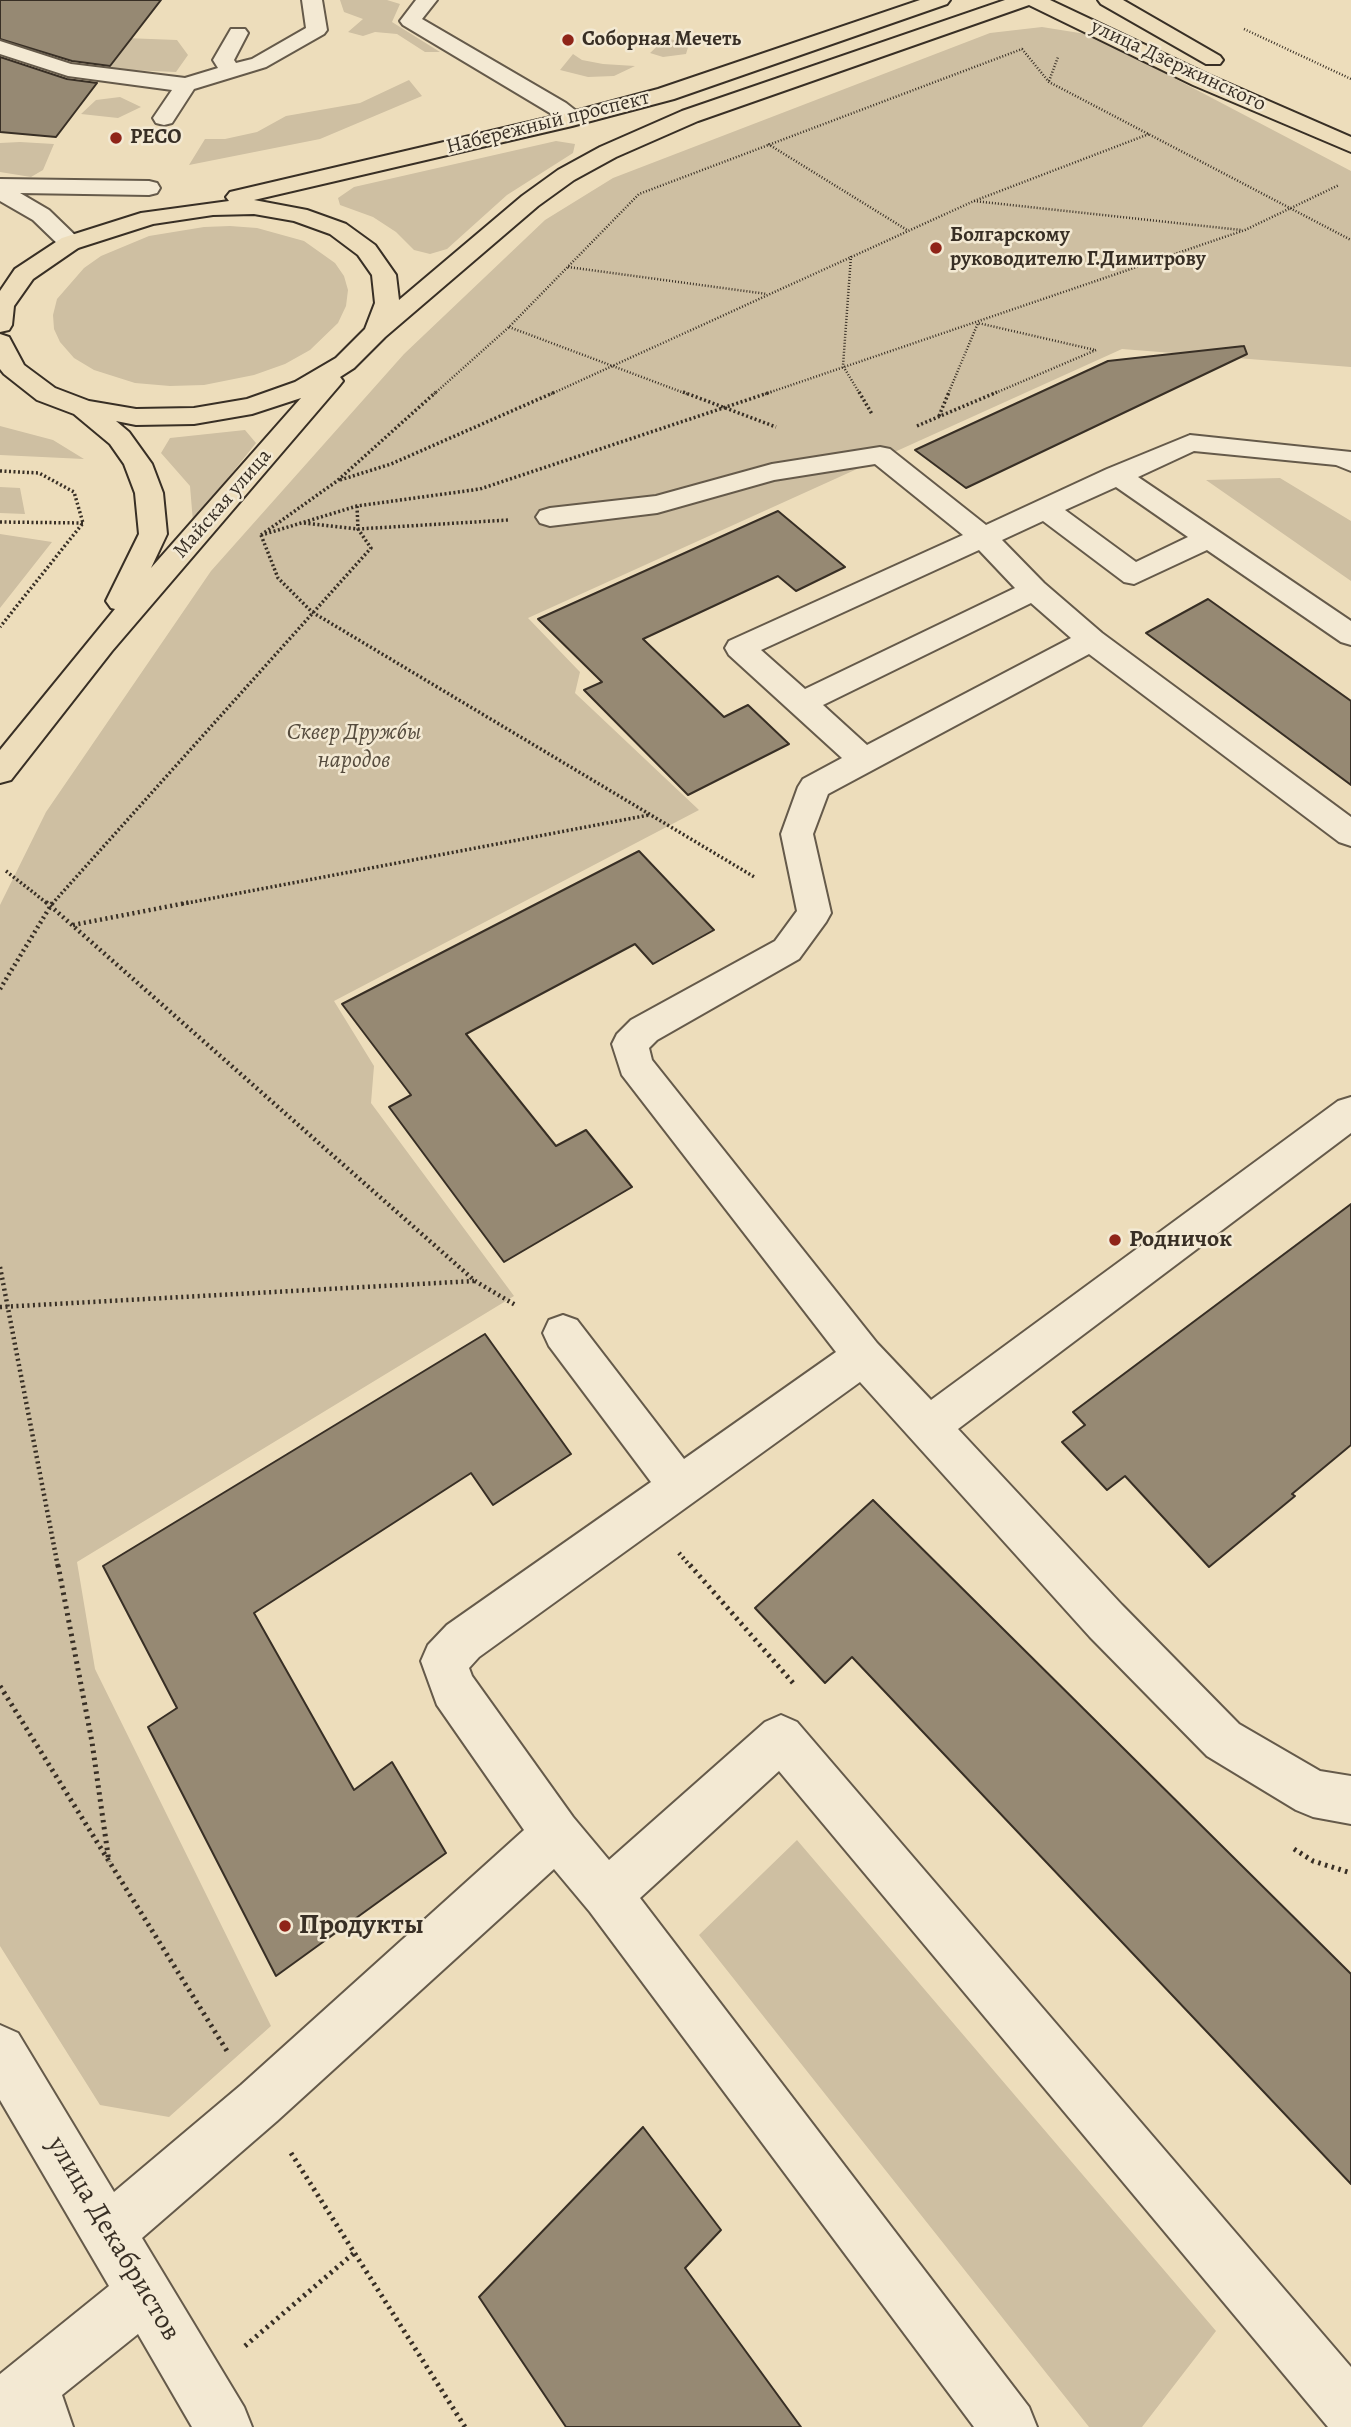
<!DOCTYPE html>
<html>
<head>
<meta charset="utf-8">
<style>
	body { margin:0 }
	canvas { display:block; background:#edddbb }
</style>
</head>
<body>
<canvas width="1351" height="2427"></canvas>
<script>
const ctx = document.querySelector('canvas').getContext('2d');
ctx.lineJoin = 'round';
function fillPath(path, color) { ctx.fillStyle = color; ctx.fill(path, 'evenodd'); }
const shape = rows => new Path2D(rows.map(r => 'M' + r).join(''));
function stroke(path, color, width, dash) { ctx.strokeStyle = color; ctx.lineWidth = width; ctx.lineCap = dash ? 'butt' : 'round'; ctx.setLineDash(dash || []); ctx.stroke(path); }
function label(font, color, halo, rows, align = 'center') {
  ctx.font = font + ' Alegreya,serif'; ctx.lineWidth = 5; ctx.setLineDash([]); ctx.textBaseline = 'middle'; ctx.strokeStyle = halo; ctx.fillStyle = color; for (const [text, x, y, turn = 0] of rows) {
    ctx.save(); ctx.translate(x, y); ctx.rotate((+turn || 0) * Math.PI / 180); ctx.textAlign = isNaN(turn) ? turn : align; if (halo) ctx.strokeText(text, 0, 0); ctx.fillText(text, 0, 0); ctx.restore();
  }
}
const green = shape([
	[340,0,387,0,400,4,392,22,440,52,425,52,397,34,375,32,363,36,348,32,363,19,344,12],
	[0,18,125,38,177,40,188,55,176,72,107,69,63,58],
	[1042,27,1092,35,1351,171,1351,367,1122,349,528,618,580,672,575,693,699,810,334,1001,374,1066,371,1103,514,1296,77,1562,95,1669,271,2026,169,2117,100,2105,0,1946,0,905,46,812,211,571,404,354,545,220,613,178,990,33],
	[666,38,689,44,686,54,663,57,650,53],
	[573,54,582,60,603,64,635,66,614,76,588,77,560,70],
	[409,80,422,96,320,139,189,165,205,139,225,139,257,132,286,116,360,103],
	[120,97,141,107,118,118,81,114,96,100],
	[556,141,575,144,573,153,507,195,447,249,430,254,414,250,396,232,373,217,340,205,338,198,354,187],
	[20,142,54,144,43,170,31,177,0,172,0,143],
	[230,226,257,228,304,241,335,263,344,276,348,290,346,306,338,323,310,350,285,364,254,375,204,385,170,386,135,383,94,370,74,358,60,342,54,329,53,315,57,299,84,268,101,256,149,236,204,227],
	[0,426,53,440,84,459,0,455],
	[245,430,256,443,193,522,190,486,161,453,170,438],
	[1280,478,1351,521,1351,581,1206,480],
	[0,487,20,488,25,514,0,513],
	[0,534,52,542,0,608],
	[797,1840,1216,2331,1142,2427,1089,2427,699,1935]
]);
const building = shape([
	[0,0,161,0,110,66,72,61,0,39,0,0],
	[0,57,67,79,97,83,56,137,0,132,0,57],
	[1244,346,1247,354,966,488,915,450,1108,361,1244,346],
	[778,511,845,567,796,591,778,576,643,639,724,717,748,705,789,744,688,795,584,690,602,682,538,619,778,511],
	[1208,599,1351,701,1351,785,1146,633,1208,599],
	[639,851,714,930,653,964,635,944,466,1034,556,1146,586,1130,632,1187,504,1262,389,1107,411,1095,342,1004,639,851],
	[1351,1204,1351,1445,1292,1494,1295,1496,1209,1567,1125,1476,1107,1490,1062,1442,1085,1425,1073,1412,1351,1204],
	[485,1334,571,1454,493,1505,471,1473,254,1613,354,1790,392,1762,446,1853,276,1976,148,1727,177,1708,103,1566,485,1334],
	[873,1500,1351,1974,1351,2184,852,1657,825,1683,755,1608,873,1500],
	[643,2127,721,2230,685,2268,801,2427,566,2427,479,2297,643,2127]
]);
const pathFar3 = shape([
	[1244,29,1351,79],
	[1049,81,1058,57],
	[768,144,907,230],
	[974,201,1241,230],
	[851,256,843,366,860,394],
	[568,267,767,294],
	[509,327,687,394],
	[434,394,509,327,639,194,1022,49,1049,82,1351,240],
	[551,394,974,201,1149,134],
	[765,394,1245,230,1339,185],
	[948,394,978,323,1095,350],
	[993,394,1096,350]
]);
const pathFar2 = shape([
	[683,392,776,427],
	[859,392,872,414],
	[939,416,949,392],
	[917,426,997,392],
	[0,471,39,473,74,492,83,523,0,627],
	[340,480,391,464,555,392],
	[0,522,83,523],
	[304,523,358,529,508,520],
	[265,534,357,506,480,489,771,392],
	[261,535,337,481,436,392],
	[261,535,278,578,312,612,756,878],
	[6,871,48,904],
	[52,904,371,548,358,529,357,506],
	[182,904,649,815]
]);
const pathFar1 = shape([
	[46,902,475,1281,517,1306],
	[73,925,191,902],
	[0,989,53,902],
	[0,1267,58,1567],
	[0,1307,474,1281],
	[679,1553,691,1567]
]);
const path = shape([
	[58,1565,92,1742,109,1862],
	[690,1565,793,1683],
	[0,1686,227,2051],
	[1294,1849,1313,1861,1351,1873],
	[291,2153,465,2427],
	[245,2346,354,2253]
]);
const minor = shape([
	[302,0,322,0,327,30,324,34,266,67,194,89,172,123,164,125,156,123,153,118,172,90,68,76,0,54,0,41,71,64,185,78,218,68,213,60,231,29,245,29,248,33,234,60,236,63,252,59,306,28,302,0],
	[416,0,437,0,422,19,566,103,580,114,583,119,580,124,564,124,550,113,403,25,400,21,416,0],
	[0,179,149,181,157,183,160,188,157,193,149,195,20,193,49,210,78,238,82,243,78,248,70,250,62,248,33,220,0,201,0,179],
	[1190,435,1351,452,1351,471,1336,465,1194,451,1138,477,1351,621,1351,645,1341,642,1207,550,1134,584,1124,582,1043,521,1002,540,1044,583,1102,633,1351,817,1351,846,1339,842,1089,654,828,794,813,834,831,913,826,922,799,959,657,1040,649,1048,652,1060,877,1343,931,1400,1338,1101,1351,1097,1351,1133,958,1429,1122,1605,1239,1724,1320,1771,1351,1776,1351,1824,1313,1817,1296,1810,1207,1756,1090,1637,860,1382,479,1657,469,1668,472,1676,573,1817,609,1860,765,1722,781,1715,797,1722,1351,2367,1351,2427,1328,2427,779,1771,640,1898,1029,2407,1037,2427,974,2427,590,1912,554,1869,277,2121,142,2238,244,2407,252,2427,192,2427,138,2334,62,2395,73,2427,0,2427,0,2374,109,2286,0,2100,0,2025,18,2033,114,2192,241,2085,524,1830,437,1705,421,1661,428,1645,447,1625,651,1482,549,1346,543,1333,549,1320,563,1315,577,1320,684,1459,836,1352,622,1075,612,1044,617,1034,631,1020,775,941,797,911,781,834,798,787,803,779,842,758,729,655,725,648,729,641,963,535,875,464,774,480,657,513,550,526,540,523,536,517,540,511,550,508,656,496,772,464,880,447,890,449,986,525,1107,469,1190,435],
	[1116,487,1188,537,1136,562,1065,510,1116,487],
	[979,550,1015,588,805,689,761,650,979,550],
	[1031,603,1071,638,867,745,823,705,1031,603]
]);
const major = shape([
	[920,0,950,0,947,4,674,99,572,126,254,200,307,210,346,224,375,245,396,275,399,300,522,196,558,170,600,147,682,111,1005,0,1050,0,1209,75,1351,137,1351,152,1193,85,1029,5,698,121,616,157,574,180,538,206,385,337,354,368,340,377,343,381,339,386,112,651,11,780,0,783,0,750,115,609,111,608,106,601,139,534,135,493,124,464,110,444,74,414,37,400,4,374,0,369,0,334,9,337,24,365,55,388,89,401,136,409,194,408,247,399,295,382,336,358,365,329,375,303,372,275,358,255,330,234,294,221,254,214,213,215,153,224,78,248,33,279,14,306,12,325,9,330,0,332,0,291,15,269,62,238,141,213,229,201,226,197,230,192,568,113,658,89,920,0],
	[301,398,151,568,167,534,163,493,152,464,129,432,116,421,136,425,194,424,252,414,301,398],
	[1098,0,1123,0,1220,56,1223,60,1220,64,1206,64,1101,4,1098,0]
]);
const markers = [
	[568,40,7,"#8f2418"],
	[116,138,7,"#8f2418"],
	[936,248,7,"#8f2418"],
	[1115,1240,7,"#8f2418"],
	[285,1926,7,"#8f2418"]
];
const farPoinames = [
	["Соборная Мечеть",582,40],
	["РЕСО",130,138],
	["Болгарскому",950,236],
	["руководителю Г.Димитрову",950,260]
];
const farStreetnames = [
	["улица Дзержинского",1178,66,25],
	["Набережный проспект",548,123,-14],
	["Майская улица",223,504,-49]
];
const parkNames = [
	["Сквер Дружбы",354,733],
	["народов",354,761]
];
const poiNames = [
	["Родничок",1129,1240]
];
const nearPoinames = [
	["Продукты",299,1926]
];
const nearStreetnames = [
	["улица Декабристов",113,2239,59]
];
fillPath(green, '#cebfa2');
fillPath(building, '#968973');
stroke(building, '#382f25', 2);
stroke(minor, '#655a4a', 4);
stroke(major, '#382f25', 4);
stroke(pathFar3, '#382f25', 2.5, [1, 2]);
stroke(pathFar2, '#382f25', 3.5, [2, 2.5]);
stroke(pathFar1, '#382f25', 4.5, [2, 3.5]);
stroke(path, '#382f25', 5, [2.5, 4.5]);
fillPath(minor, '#f3e9d3');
fillPath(major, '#edddbb');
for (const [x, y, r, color] of markers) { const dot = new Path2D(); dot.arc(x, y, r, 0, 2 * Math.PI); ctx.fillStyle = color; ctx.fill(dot); stroke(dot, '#f3e9d3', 2.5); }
label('bold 21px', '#382f25', '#f3e9d3', farPoinames, 'left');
label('21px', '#382f25', '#f3e9d3', farStreetnames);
label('italic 24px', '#564c3e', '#f3e9d3', parkNames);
label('bold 24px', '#382f25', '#f3e9d3', poiNames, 'left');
label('bold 28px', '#382f25', '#f3e9d3', nearPoinames, 'left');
label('28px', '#382f25', '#f3e9d3', nearStreetnames);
</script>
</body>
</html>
